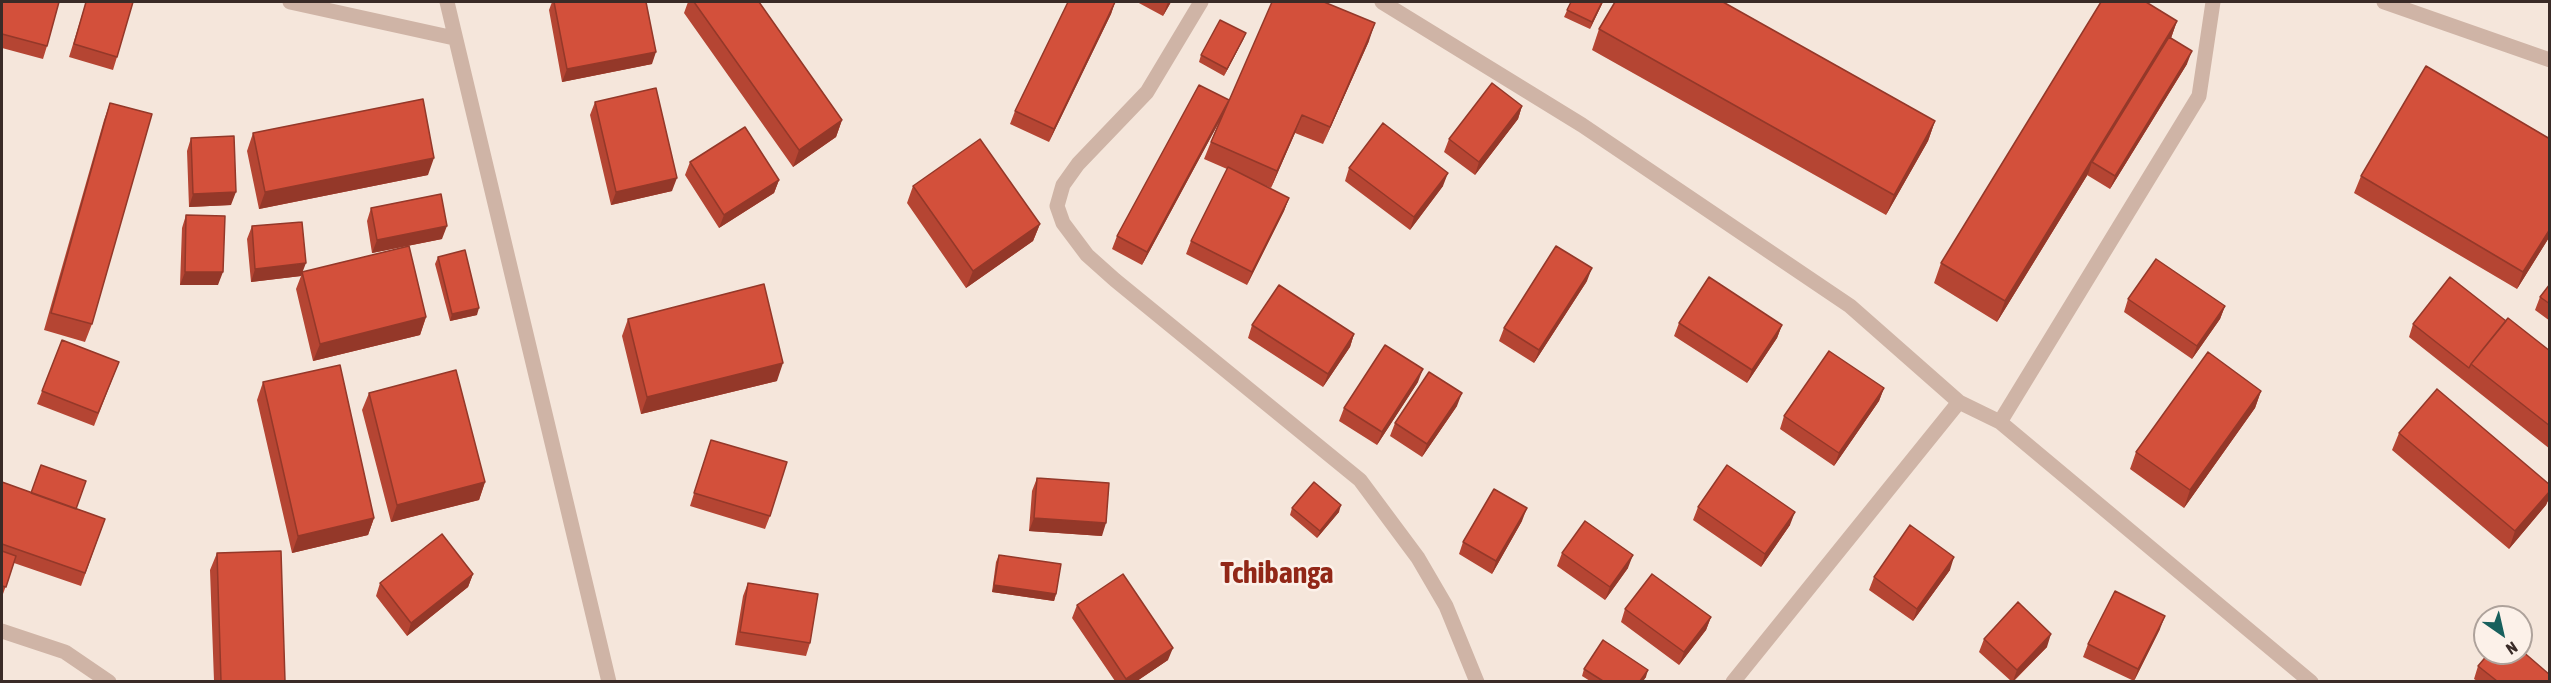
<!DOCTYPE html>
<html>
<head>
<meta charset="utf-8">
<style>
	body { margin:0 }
	#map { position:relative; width:2551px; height:683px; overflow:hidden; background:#f5e6db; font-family:"Asap Condensed",sans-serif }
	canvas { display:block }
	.frame { position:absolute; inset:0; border:3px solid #3a2b27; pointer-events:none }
	.north { position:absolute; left:2473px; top:605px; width:60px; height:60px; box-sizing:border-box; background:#fcf1e9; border:2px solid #aea29b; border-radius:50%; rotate:146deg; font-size:16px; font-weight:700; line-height:24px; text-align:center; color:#3a2b27 }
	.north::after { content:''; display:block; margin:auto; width:21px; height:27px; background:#18605d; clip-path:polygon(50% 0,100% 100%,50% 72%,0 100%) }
</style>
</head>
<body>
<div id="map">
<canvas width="2551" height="683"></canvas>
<div class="frame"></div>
<div class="north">N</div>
</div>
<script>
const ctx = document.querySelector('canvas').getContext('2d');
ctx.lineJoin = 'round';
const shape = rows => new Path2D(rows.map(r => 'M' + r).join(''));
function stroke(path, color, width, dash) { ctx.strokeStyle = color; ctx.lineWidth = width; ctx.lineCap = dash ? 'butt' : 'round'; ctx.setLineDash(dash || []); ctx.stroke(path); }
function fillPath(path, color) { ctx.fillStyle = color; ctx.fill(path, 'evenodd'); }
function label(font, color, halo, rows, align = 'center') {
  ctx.font = font + ' "Asap Condensed",sans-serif'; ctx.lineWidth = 5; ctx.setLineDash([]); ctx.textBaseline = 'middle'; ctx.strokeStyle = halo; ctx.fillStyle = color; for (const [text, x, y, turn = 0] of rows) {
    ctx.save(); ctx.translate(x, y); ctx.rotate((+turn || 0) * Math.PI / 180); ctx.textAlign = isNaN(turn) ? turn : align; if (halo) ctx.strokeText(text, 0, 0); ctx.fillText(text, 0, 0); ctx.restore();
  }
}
const minor = shape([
	[290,2,454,38],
	[447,2,609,682],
	[1201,2,1147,92,1078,164,1063,185,1057,206,1063,223,1087,255,1115,280,1360,480,1418,558,1446,606,1477,682],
	[1382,2,1582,125,1850,306,1959,402,2000,422,2311,682],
	[2384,2,2550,60],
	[2000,422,2199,96,2213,2],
	[2,631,65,652,109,682],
	[1733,682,1959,402]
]);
const wall = shape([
	[2,2,47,46,43,59,2,48],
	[86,2,133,2,117,57,113,70,69,57],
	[552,2,646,2,652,64,562,82,549,10],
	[688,2,759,2,842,120,836,137,793,167,684,13],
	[1115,2,1111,14,1049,142,1010,124,1015,111],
	[1137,2,1171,2,1163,16],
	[1571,2,1603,2,1590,29,1564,17],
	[2177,21,2171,38,2187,64,2110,189,2087,175,2088,174,1997,322,1934,283,1941,263],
	[1599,29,1935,121,1928,141,1886,215,1592,50],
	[1246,33,1243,40,1224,76,1199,62,1201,55],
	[1369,41,1323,144,1295,133,1271,188,1259,183,1289,198,1284,211,1247,285,1186,254,1191,241,1227,169,1204,159,1219,122,1142,265,1112,249,1117,236,1229,100],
	[595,102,672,191,611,205,590,115],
	[110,103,92,324,85,342,44,330,104,120],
	[1522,106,1518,119,1475,175,1444,152,1449,139],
	[253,133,428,175,259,209,247,151],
	[191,138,231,205,189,207,187,151],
	[2550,139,2550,236,2517,289,2354,193,2361,176],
	[690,162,779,180,774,193,719,228,685,175],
	[1349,168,1443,186,1410,230,1345,181],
	[913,186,1040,224,1033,241,966,288,907,203],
	[371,208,442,239,372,253,367,221],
	[186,215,218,285,180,285,182,228],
	[252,226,303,272,426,317,420,335,313,361,296,289,301,276,251,282,247,239],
	[438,257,477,315,450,321,435,264],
	[1587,281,1534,363,1499,341,1504,328],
	[2550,284,2550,321,2535,310,2540,297],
	[2128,299,2225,306,2220,319,2192,359,2124,312],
	[628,319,777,381,641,414,622,336],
	[2506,321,2550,351,2550,449,2409,337,2413,324],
	[1679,323,1782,325,1777,338,1747,383,1674,336],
	[1252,325,1354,334,1350,347,1323,387,1248,338],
	[62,340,119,362,94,426,37,404],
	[263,382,374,518,368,535,292,553,257,400],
	[1418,382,1377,445,1339,421,1344,408],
	[1884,388,1879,401,1834,466,1780,429,1784,416],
	[2261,391,2255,408,2184,508,2130,469,2136,452],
	[369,393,485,482,479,500,391,522,362,410],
	[1457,406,1422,457,1390,436,1395,423],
	[2399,433,2550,485,2550,496,2546,505,2509,549,2392,450],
	[711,440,770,516,765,529,690,506],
	[1037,478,1102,536,1029,531,1032,491],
	[2,482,105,519,81,586,14,563,3,594,2,593],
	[1698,507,1790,525,1761,567,1693,520],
	[1292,508,1339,512,1317,538,1290,515],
	[1522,521,1492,574,1459,554,1463,542],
	[217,553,285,681,214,681,210,570],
	[1562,553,1628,568,1605,600,1557,566],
	[999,555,1056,594,1054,601,992,592,996,562],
	[1950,570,1913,621,1869,590,1874,577],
	[473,574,468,587,407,636,376,596,380,583],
	[748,583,810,643,806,656,735,645,743,596],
	[1077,605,1168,660,1137,681,1115,681,1072,618],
	[1625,609,1711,617,1706,630,1679,665,1621,622],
	[2160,629,2134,681,2083,657,2088,644],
	[1984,639,2047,647,2014,681,2011,681,1979,652],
	[2478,666,2550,681,2477,681,2474,679],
	[1584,669,1646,677,1643,681,1590,681,1582,676]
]);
const shadedWall = shape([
	[1115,2,1111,14,1049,142,1054,129],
	[1168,2,1171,2,1163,16],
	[1602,2,1603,2,1590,29,1592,22],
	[2177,21,2170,41,2092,162,2088,174,1997,322,2005,301],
	[1375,23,1369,41,1323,144,1330,127],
	[1246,33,1243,40,1224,76,1227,69],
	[2192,51,2187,64,2110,189,2115,176],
	[656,52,652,64,562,82,567,69],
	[1229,100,1224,113,1142,265,1147,252],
	[1522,106,1518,119,1475,175,1479,162],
	[1302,115,1295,133,1271,188,1277,171],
	[842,120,836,137,793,167,799,150],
	[1935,121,1928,141,1886,215,1894,195],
	[434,158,428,175,259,209,265,192],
	[1448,173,1443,186,1410,230,1414,217],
	[677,178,672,191,611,205,616,192],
	[779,180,774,193,719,228,724,215],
	[236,192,231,205,189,207,193,194],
	[1289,198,1284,211,1247,285,1252,272],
	[1040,224,1033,241,966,288,973,271],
	[447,226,442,239,372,253,377,240],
	[2550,229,2550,236,2517,289,2523,272],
	[306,263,301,276,251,282,255,269],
	[1592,268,1587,281,1534,363,1539,350],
	[185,272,223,272,218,285,180,285],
	[2225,306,2220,319,2192,359,2197,346],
	[479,308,477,315,450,321,452,314],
	[426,317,420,335,313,361,320,344],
	[1782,325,1777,338,1747,383,1752,370],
	[1354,334,1350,347,1323,387,1328,374],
	[783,363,777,381,641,414,647,397],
	[1423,369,1418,382,1377,445,1382,432],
	[1884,388,1879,401,1834,466,1839,453],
	[2261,391,2255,408,2184,508,2190,490],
	[1462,393,1457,406,1422,457,1427,444],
	[485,482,479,500,391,522,397,505],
	[2550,491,2550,496,2546,505,2509,549,2515,531],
	[1341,505,1339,512,1317,538,1320,531],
	[1527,508,1522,521,1492,574,1496,561],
	[1795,512,1790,525,1761,567,1765,554],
	[374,518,368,535,292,553,298,536],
	[1034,518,1106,523,1102,536,1029,531],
	[1633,555,1628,568,1605,600,1610,587],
	[1954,557,1950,570,1913,621,1917,609],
	[473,574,468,587,407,636,411,623],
	[994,585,1056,594,1054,601,992,592],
	[2165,616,2160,629,2134,681,2138,669],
	[1711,617,1706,630,1679,665,1684,652],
	[2051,634,2047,647,2013,681,2017,670],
	[1173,648,1168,660,1137,681,1125,681,1126,679],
	[1648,670,1646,677,1643,681,1640,681]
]);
const building = shape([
	[2,2,59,2,47,46,2,34,2,2],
	[86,2,133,2,117,57,74,44,86,2],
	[554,2,646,2,656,52,567,69,554,2],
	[694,2,759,2,842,120,799,150,694,2],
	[1068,2,1115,2,1054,129,1015,111,1068,2],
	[1272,2,1324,2,1375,23,1330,127,1302,115,1277,171,1211,142,1272,2],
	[1571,2,1602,2,1592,22,1567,10,1571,2],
	[1615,2,1723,2,1935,121,1894,195,1599,29,1615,2],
	[2101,2,2146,2,2177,21,2005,301,1941,263,2101,2],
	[1220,20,1246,33,1227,69,1201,55,1220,20],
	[2169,37,2192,51,2115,176,2092,162,2169,37],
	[2426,66,2550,139,2550,229,2523,272,2361,176,2426,66],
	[1492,83,1522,106,1479,162,1449,139,1492,83],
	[1199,85,1229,100,1147,252,1117,236,1199,85],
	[656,88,677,178,616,192,595,102,656,88],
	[423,99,434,158,265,192,253,133,423,99],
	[110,103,152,114,92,324,51,313,110,103],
	[1383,123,1448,173,1414,217,1349,168,1383,123],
	[745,127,779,180,724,215,690,162,745,127],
	[234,136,236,192,193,194,191,138,234,136],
	[980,139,1040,224,973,271,913,186,980,139],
	[1228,167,1289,198,1252,272,1191,241,1228,167],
	[441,194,447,226,377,240,371,208,441,194],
	[186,215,225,216,223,272,185,272,186,215],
	[302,222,306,263,255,269,252,226,302,222],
	[409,246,426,317,320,344,302,272,409,246],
	[1556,246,1592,268,1539,350,1504,328,1556,246],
	[465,250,479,308,452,314,438,257,465,250],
	[2156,259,2225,306,2197,346,2128,299,2156,259],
	[1709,277,1782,325,1752,370,1679,323,1709,277],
	[2450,277,2506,321,2471,364,2469,368,2413,324,2450,277],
	[764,284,783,363,647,397,628,319,764,284],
	[2550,284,2550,304,2540,297,2550,284],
	[1279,285,1354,334,1328,374,1252,325,1279,285],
	[2508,318,2550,351,2550,426,2471,364,2508,318],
	[62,340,119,362,98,413,42,391,62,340],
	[1385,345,1423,369,1382,432,1344,408,1385,345],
	[1829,351,1884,388,1839,453,1784,416,1829,351],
	[2208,352,2261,391,2190,490,2136,452,2208,352],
	[340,365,374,518,298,536,263,382,340,365],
	[456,370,485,482,397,505,369,393,456,370],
	[1429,372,1462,393,1427,444,1395,423,1429,372],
	[2437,389,2550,485,2550,491,2515,531,2399,433,2437,389],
	[711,440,787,462,770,516,694,493,711,440],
	[41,465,86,481,76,509,31,493,41,465],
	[1727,465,1795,512,1765,554,1698,507,1727,465],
	[1037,478,1109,483,1106,523,1034,518,1037,478],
	[2,482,105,519,85,573,2,544,2,482],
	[1314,482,1341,505,1320,531,1292,508,1314,482],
	[1494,489,1527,508,1496,561,1463,542,1494,489],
	[1585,521,1633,555,1610,587,1562,553,1585,521],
	[1910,525,1954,557,1917,609,1874,577,1910,525],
	[442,534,473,574,411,623,380,583,442,534],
	[2,551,16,556,6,587,2,586,2,551],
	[281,551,285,681,221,681,217,553,281,551],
	[999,555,1061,564,1056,594,994,585,999,555],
	[1123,574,1173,648,1126,679,1077,605,1123,574],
	[1652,574,1711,617,1684,652,1625,609,1652,574],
	[748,583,818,594,810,643,740,632,748,583],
	[2115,591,2165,616,2138,669,2088,644,2115,591],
	[2018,602,2051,634,2017,670,1984,639,2018,602],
	[1603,640,1648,670,1640,681,1603,681,1584,669,1603,640],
	[2521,650,2550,675,2550,681,2497,681,2478,666,2489,653,2521,653,2521,650]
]);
const townNames = [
	["Tchibanga",1277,574]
];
stroke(minor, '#cfb4a6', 15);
fillPath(wall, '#b54533');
fillPath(shadedWall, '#943829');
fillPath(building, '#d3503b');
stroke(building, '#943829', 1.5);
label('bold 30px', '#922717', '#fcf1e9', townNames);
</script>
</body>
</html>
